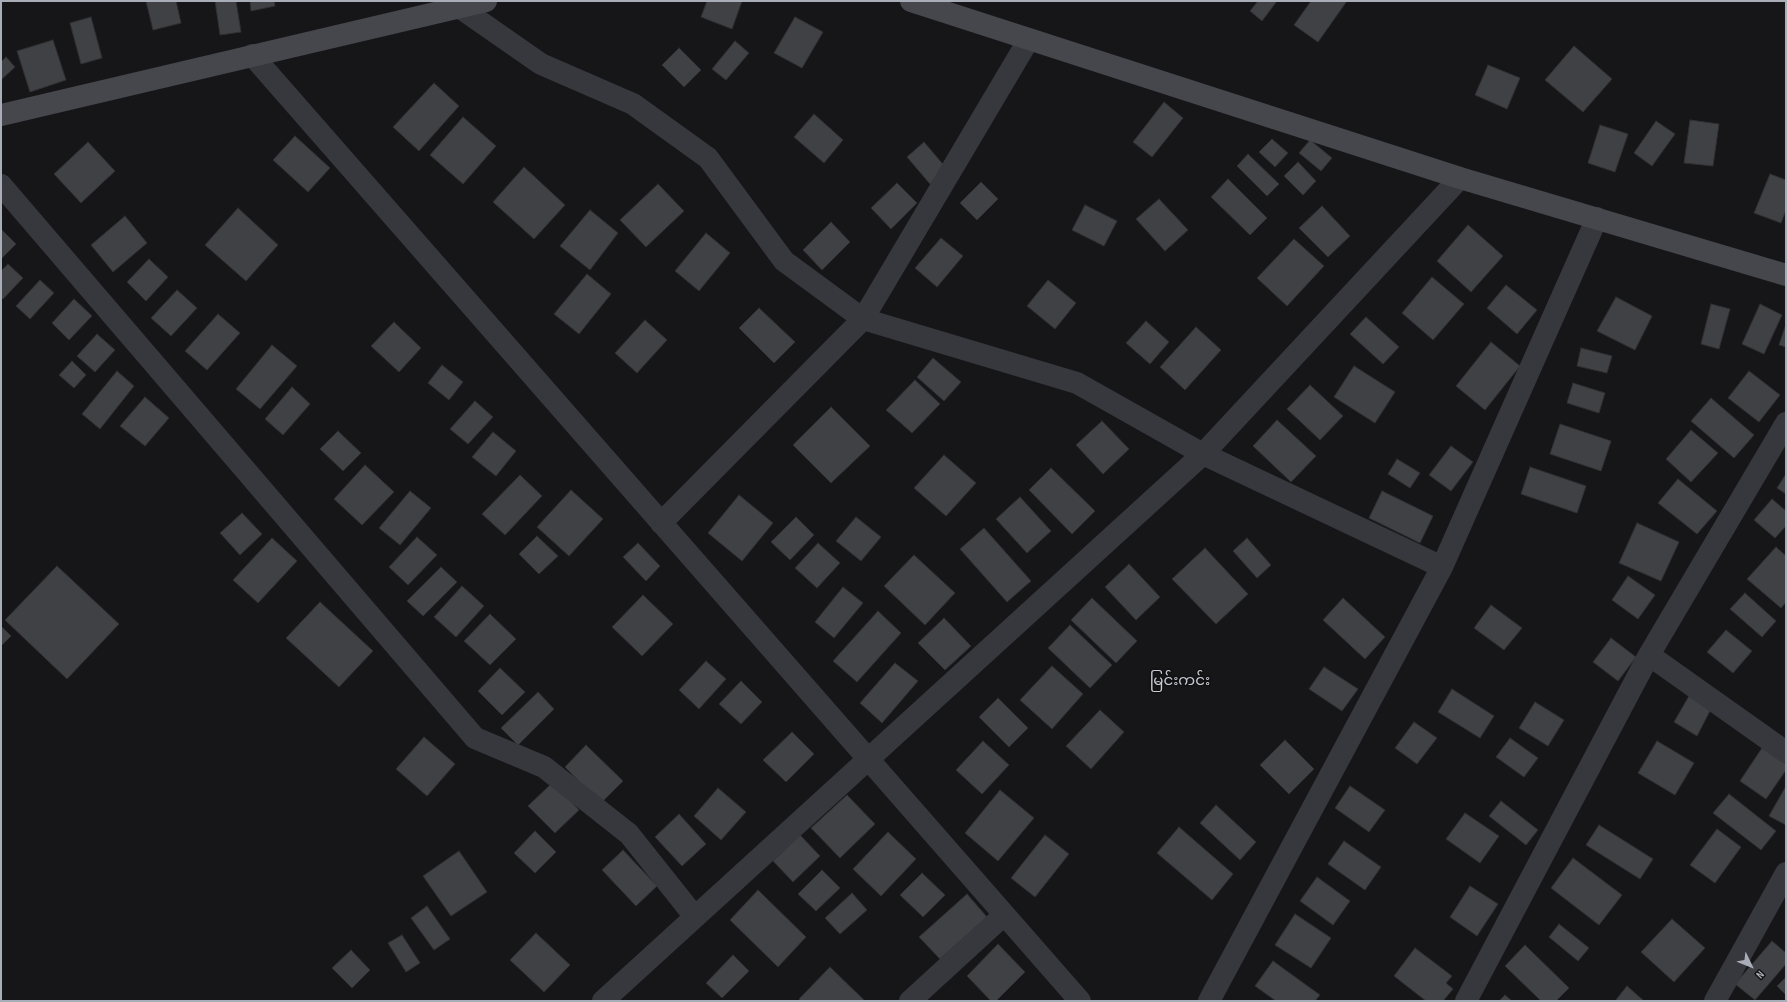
<!DOCTYPE html>
<html>
<head>
<meta charset="utf-8">
<style>
	body { margin:0 }
	#map { position:relative; width:1787px; height:1002px; overflow:hidden; background:#161618; font-family:"Sofia Sans Condensed",sans-serif }
	canvas { display:block }
	.frame { position:absolute; inset:0; border:2px solid #a8adb8; pointer-events:none }
	.north { position:absolute; left:1731px; top:946px; width:40px; height:40px; -webkit-text-stroke:3px #111113; paint-order:stroke; rotate:133deg; font-size:11px; font-weight:700; line-height:16px; text-align:center; color:#a8adb8 }
	.north::after { content:''; display:block; margin:auto; width:14px; height:18px; background:#a8adb8; clip-path:polygon(50% 0,100% 100%,50% 72%,0 100%) }
</style>
</head>
<body>
<div id="map">
<canvas width="1787" height="1002"></canvas>
<div class="frame"></div>
<div class="north">N</div>
</div>
<script>
const ctx = document.querySelector('canvas').getContext('2d');
ctx.lineJoin = 'round';
function fillPath(path, color) { ctx.fillStyle = color; ctx.fill(path, 'evenodd'); }
const shape = rows => new Path2D(rows.map(r => 'M' + r).join(''));
function stroke(path, color, width, dash) { ctx.strokeStyle = color; ctx.lineWidth = width; ctx.lineCap = dash ? 'butt' : 'round'; ctx.setLineDash(dash || []); ctx.stroke(path); }
function label(font, color, halo, rows, align = 'center') {
  ctx.font = font + ' "Sofia Sans Condensed","Noto Sans Myanmar",sans-serif'; ctx.lineWidth = 3; ctx.setLineDash([]); ctx.textBaseline = 'middle'; ctx.strokeStyle = halo; ctx.fillStyle = color; for (const [text, x, y, turn = 0] of rows) {
    ctx.save(); ctx.translate(x, y); ctx.rotate((+turn || 0) * Math.PI / 180); ctx.textAlign = isNaN(turn) ? turn : align; if (halo) ctx.strokeText(text, 0, 0); ctx.fillText(text, 0, 0); ctx.restore();
  }
}
const building = shape([
	[146,1,176,1,181,23,153,30,146,1],
	[215,1,236,1,241,32,220,35,215,1],
	[250,1,274,1,275,6,251,11,250,1],
	[707,1,742,1,732,29,701,17,707,1],
	[1258,1,1277,1,1262,21,1250,11,1258,1],
	[1311,1,1347,1,1318,42,1294,25,1311,1],
	[91,17,102,58,81,64,70,23,91,17],
	[795,17,823,32,802,68,774,53,795,17],
	[53,40,66,80,30,92,17,51,53,40],
	[735,41,749,53,726,80,712,69,735,41],
	[1574,46,1612,79,1583,112,1545,80,1574,46],
	[679,48,701,70,684,87,662,65,679,48],
	[6,57,15,67,1,80,1,62,6,57],
	[1488,65,1520,78,1507,109,1475,95,1488,65],
	[434,83,459,106,419,151,393,127,434,83],
	[1164,102,1183,118,1152,157,1133,142,1164,102],
	[814,114,843,140,824,163,794,137,814,114],
	[463,117,496,146,463,184,430,155,463,117],
	[1690,120,1719,124,1713,166,1684,163,1690,120],
	[1656,121,1675,134,1652,166,1634,153,1656,121],
	[1600,125,1628,134,1615,172,1588,163,1600,125],
	[295,136,330,168,308,192,273,160,295,136],
	[1272,139,1288,153,1275,167,1259,152,1272,139],
	[1310,140,1332,158,1321,171,1299,153,1310,140],
	[88,142,115,171,81,203,54,174,88,142],
	[924,142,947,169,930,184,907,157,924,142],
	[1248,154,1279,184,1267,196,1237,166,1248,154],
	[1298,162,1316,181,1303,195,1284,176,1298,162],
	[524,167,565,205,534,239,493,202,524,167],
	[1770,174,1786,180,1786,210,1781,223,1754,213,1770,174],
	[1228,179,1267,218,1250,235,1211,197,1228,179],
	[981,182,998,199,977,220,960,203,981,182],
	[897,183,917,203,891,229,871,208,897,183],
	[658,184,684,211,646,247,620,220,658,184],
	[1159,199,1188,230,1165,251,1136,219,1159,199],
	[1085,205,1117,221,1104,246,1072,230,1085,205],
	[1322,206,1350,236,1328,257,1299,228,1322,206],
	[238,208,278,245,246,281,205,245,238,208],
	[590,210,618,233,590,270,560,246,590,210],
	[125,216,147,243,113,272,91,245,125,216],
	[831,222,850,242,822,270,803,250,831,222],
	[1468,225,1503,256,1471,292,1437,261,1468,225],
	[2,230,16,244,1,259,1,230,2,230],
	[706,233,730,253,699,291,675,271,706,233],
	[941,238,963,256,937,287,915,268,941,238],
	[1294,239,1324,266,1287,306,1257,278,1294,239],
	[149,259,168,277,146,301,127,282,149,259],
	[8,264,23,278,3,299,1,298,1,271,8,264],
	[587,274,611,294,579,334,554,314,587,274],
	[1432,277,1464,304,1433,340,1402,313,1432,277],
	[40,280,54,293,30,319,16,306,40,280],
	[1048,280,1076,303,1055,329,1027,306,1048,280],
	[1506,285,1537,310,1517,334,1487,308,1506,285],
	[177,290,197,308,171,336,151,318,177,290],
	[1616,297,1652,316,1635,350,1597,331,1616,297],
	[74,299,92,316,69,340,52,323,74,299],
	[1711,304,1730,309,1719,349,1701,344,1711,304],
	[1760,304,1782,315,1764,354,1742,344,1760,304],
	[759,308,795,342,774,363,739,328,759,308],
	[218,314,240,333,207,370,185,351,218,314],
	[1366,317,1399,347,1383,364,1350,334,1366,317],
	[645,320,667,340,637,373,615,353,645,320],
	[1146,321,1169,342,1150,364,1126,343,1146,321],
	[394,322,421,348,399,372,371,346,394,322],
	[1786,324,1786,347,1779,345,1786,324],
	[1196,327,1221,350,1185,390,1160,367,1196,327],
	[97,334,115,350,95,372,77,356,97,334],
	[1491,342,1520,366,1485,410,1456,386,1491,342],
	[272,345,297,366,260,409,236,389,272,345],
	[1581,348,1612,356,1607,373,1577,366,1581,348],
	[933,358,961,382,944,401,917,377,933,358],
	[72,361,86,375,74,388,59,375,72,361],
	[442,365,463,382,449,400,428,383,442,365],
	[1354,366,1395,392,1375,423,1334,397,1354,366],
	[117,371,134,386,100,429,82,414,117,371],
	[1749,371,1780,395,1759,422,1728,398,1749,371],
	[915,380,940,404,912,433,886,410,915,380],
	[1573,383,1605,393,1599,413,1567,403,1573,383],
	[1310,385,1343,416,1320,440,1287,409,1310,385],
	[292,387,310,404,283,435,265,419,292,387],
	[145,397,169,418,145,446,120,426,145,397],
	[1711,398,1754,435,1734,458,1691,421,1711,398],
	[475,401,493,417,468,444,450,429,475,401],
	[831,407,870,446,831,483,793,445,831,407],
	[1277,420,1316,456,1291,482,1253,446,1277,420],
	[1102,421,1129,449,1103,474,1076,445,1102,421],
	[1560,424,1611,441,1601,471,1550,454,1560,424],
	[1691,430,1718,453,1691,482,1666,459,1691,430],
	[338,431,361,453,343,471,320,449,338,431],
	[493,432,516,451,496,476,472,457,493,432],
	[1451,446,1473,462,1451,491,1429,475,1451,446],
	[944,455,976,483,946,516,914,488,944,455],
	[1397,459,1420,473,1410,488,1388,474,1397,459],
	[365,465,394,492,362,525,334,499,365,465],
	[1530,467,1586,486,1577,513,1521,494,1530,467],
	[1051,468,1095,511,1072,534,1029,490,1051,468],
	[1786,474,1786,494,1777,488,1786,474],
	[520,475,542,496,505,535,482,514,520,475],
	[1678,479,1717,511,1697,534,1658,503,1678,479],
	[571,490,603,519,569,556,537,527,571,490],
	[410,491,431,508,400,545,379,528,410,491],
	[1382,491,1433,516,1420,543,1369,518,1382,491],
	[739,495,773,523,742,561,708,533,739,495],
	[1020,497,1051,531,1027,553,996,519,1020,497],
	[1772,499,1786,511,1786,526,1775,538,1754,520,1772,499],
	[242,513,262,534,240,555,220,533,242,513],
	[796,517,814,535,790,560,771,542,796,517],
	[856,517,881,537,861,561,836,541,856,517],
	[1637,523,1679,542,1661,581,1619,563,1637,523],
	[984,528,1031,581,1007,602,960,549,984,528],
	[537,536,558,556,539,574,519,554,537,536],
	[417,537,437,555,408,585,389,567,417,537],
	[272,538,297,561,258,603,233,580,272,538],
	[1247,538,1271,565,1257,578,1233,551,1247,538],
	[638,543,660,566,646,581,623,557,638,543],
	[818,543,840,563,817,588,795,568,818,543],
	[1776,547,1786,556,1786,602,1781,608,1747,579,1776,547],
	[1205,548,1248,594,1216,624,1172,579,1205,548],
	[914,555,955,593,925,625,884,586,914,555],
	[1129,564,1160,597,1136,620,1105,587,1129,564],
	[57,566,119,624,67,679,5,620,57,566],
	[441,567,457,582,423,616,407,601,441,567],
	[1628,576,1655,595,1638,619,1612,600,1628,576],
	[462,586,484,606,456,637,434,617,462,586],
	[843,587,863,603,834,638,815,622,843,587],
	[1745,593,1776,621,1762,637,1730,609,1745,593],
	[643,595,673,624,642,656,612,627,643,595],
	[1092,598,1137,641,1116,663,1071,620,1092,598],
	[1343,598,1385,637,1365,659,1323,620,1343,598],
	[320,602,373,651,339,687,286,638,320,602],
	[1491,605,1522,628,1504,650,1474,628,1491,605],
	[878,611,901,633,857,682,833,661,878,611],
	[490,614,516,639,490,665,464,641,490,614],
	[944,618,971,646,945,670,918,643,944,618],
	[1070,625,1112,665,1090,688,1048,648,1070,625],
	[1,626,11,636,1,646,1,626],
	[1726,630,1752,651,1733,673,1707,652,1726,630],
	[1611,638,1636,657,1618,681,1593,662,1611,638],
	[706,661,726,679,699,709,679,690,706,661],
	[895,663,918,681,882,723,860,703,895,663],
	[1052,666,1083,694,1052,729,1020,700,1052,666],
	[1324,667,1358,689,1342,711,1309,689,1324,667],
	[500,668,525,692,502,715,478,691,500,668],
	[741,681,762,702,741,724,719,704,741,681],
	[1452,689,1494,716,1480,738,1438,712,1452,689],
	[538,692,554,709,518,745,501,728,538,692],
	[1689,696,1711,709,1697,736,1674,722,1689,696],
	[998,698,1028,728,1009,747,979,717,998,698],
	[1535,702,1564,720,1548,746,1519,728,1535,702],
	[1100,710,1124,732,1091,769,1066,746,1100,710],
	[1414,722,1437,738,1417,764,1395,748,1414,722],
	[792,732,814,754,786,782,763,760,792,732],
	[424,737,455,764,427,796,396,769,424,737],
	[1510,738,1538,758,1524,777,1496,757,1510,738],
	[1285,740,1314,769,1289,794,1260,765,1285,740],
	[983,741,1009,765,982,794,956,770,983,741],
	[1657,741,1694,763,1675,795,1638,773,1657,741],
	[586,745,623,781,601,803,565,767,586,745],
	[1762,748,1786,764,1786,770,1766,799,1740,781,1762,748],
	[552,783,579,810,555,833,528,806,552,783],
	[1350,786,1385,810,1369,832,1335,808,1350,786],
	[1786,786,1786,825,1769,816,1786,786],
	[718,788,746,812,721,840,694,816,718,788],
	[1000,790,1034,818,998,861,965,833,1000,790],
	[1729,794,1776,831,1761,850,1713,813,1729,794],
	[847,795,875,824,840,858,811,828,847,795],
	[1501,801,1538,830,1526,845,1489,816,1501,801],
	[1216,805,1256,842,1240,860,1200,823,1216,805],
	[1465,813,1499,836,1480,863,1446,839,1465,813],
	[679,814,706,844,682,866,655,837,679,814],
	[1599,825,1653,859,1640,879,1586,845,1599,825],
	[1179,827,1233,874,1212,900,1157,853,1179,827],
	[1717,829,1741,847,1715,883,1690,865,1717,829],
	[535,831,556,852,535,873,514,853,535,831],
	[888,832,916,859,881,896,853,869,888,832],
	[800,835,820,856,793,882,773,861,800,835],
	[1045,835,1069,854,1035,897,1011,878,1045,835],
	[1344,841,1381,867,1365,890,1328,864,1344,841],
	[623,850,657,886,636,906,602,870,623,850],
	[459,851,487,892,451,916,423,876,459,851],
	[1573,858,1622,895,1599,925,1551,888,1573,858],
	[822,870,840,888,816,911,798,894,822,870],
	[922,873,945,895,923,917,900,895,922,873],
	[1317,877,1350,901,1333,925,1300,901,1317,877],
	[1470,886,1498,904,1477,936,1450,917,1470,886],
	[758,890,806,937,778,967,730,920,758,890],
	[852,893,867,910,840,934,825,918,852,893],
	[967,894,987,917,940,959,919,937,967,894],
	[427,906,450,939,434,950,411,918,427,906],
	[1295,914,1331,938,1311,968,1275,945,1295,914],
	[1672,919,1705,948,1674,982,1641,952,1672,919],
	[1559,924,1589,948,1578,961,1549,937,1559,924],
	[536,933,570,965,544,992,510,960,536,933],
	[402,935,420,963,406,972,388,943,402,935],
	[1772,941,1786,953,1786,964,1755,1000,1735,984,1772,941],
	[998,944,1025,972,996,1001,991,1001,967,976,998,944],
	[1525,945,1569,988,1556,1001,1541,1001,1505,966,1525,945],
	[1415,948,1452,976,1446,983,1453,989,1443,1001,1426,1001,1394,976,1415,948],
	[351,950,370,970,352,988,332,968,351,950],
	[733,955,749,971,722,998,706,983,733,955],
	[1273,961,1320,995,1315,1001,1276,1001,1255,986,1273,961],
	[830,967,865,1001,801,1001,799,999,830,967],
	[1786,977,1786,995,1777,986,1786,977],
	[1627,986,1644,1001,1615,1001,1627,986],
	[1505,995,1512,1001,1499,1001,1505,995]
]);
const street = shape([
	[459,7,541,64,633,104,708,158,784,261,863,319,1077,383,1203,454,1442,567],
	[252,55,1080,1001],
	[1,185,475,738,544,767,629,834,695,917],
	[661,523,863,319,1029,39],
	[1649,655,1786,752],
	[603,1001,1203,454,1460,178],
	[910,1001,1004,915],
	[1209,1001,1442,567,1597,218],
	[1466,1001,1649,655,1786,423],
	[1715,1001,1786,873]
]);
const secondary = shape([
	[911,1,1460,178,1786,275],
	[1,115,486,1]
]);
const quarterNames = [
	["မြင်းကင်း",1180,681]
];
fillPath(building, '#404145');
stroke(building, '#303034', 1);
stroke(street, '#37383d', 22);
stroke(secondary, '#45474d', 22);
label('15px', '#c9ccd4', '#111113', quarterNames);
</script>
</body>
</html>
